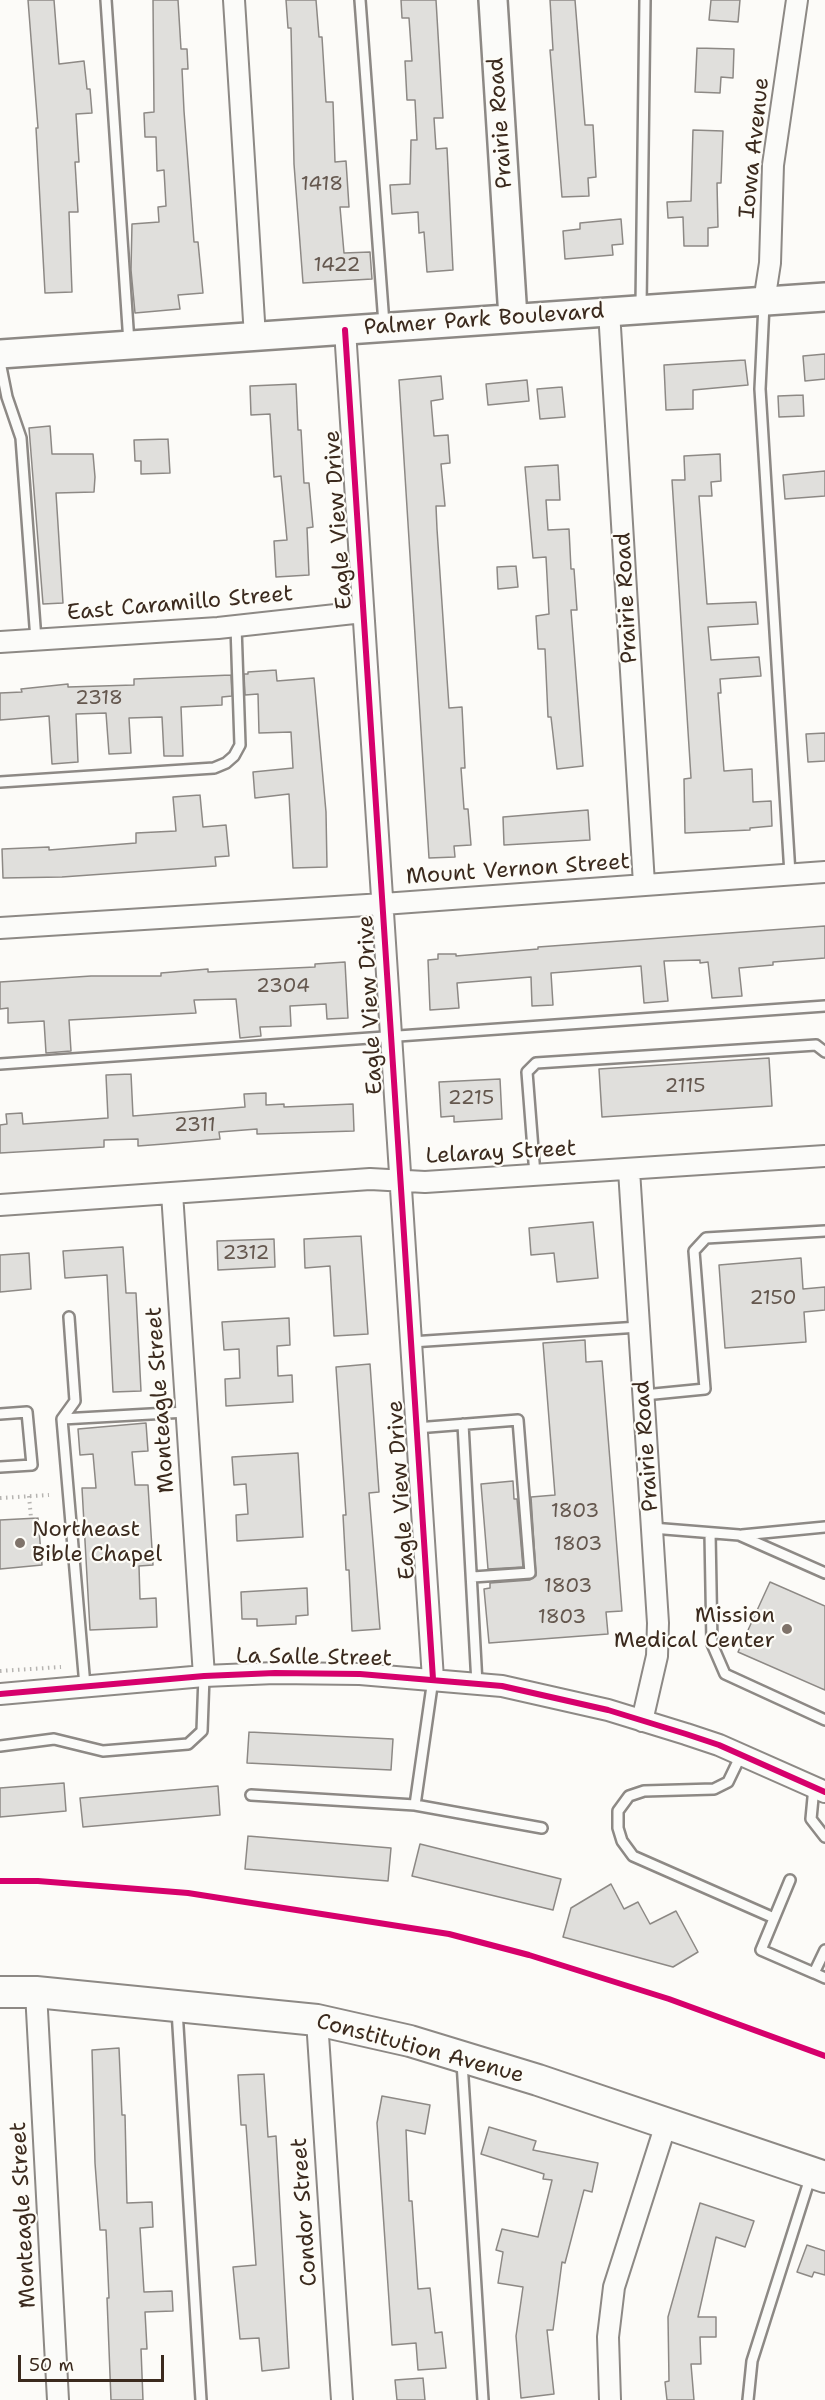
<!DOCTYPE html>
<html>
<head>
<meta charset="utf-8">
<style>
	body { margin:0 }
	#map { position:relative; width:825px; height:2400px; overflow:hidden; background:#fcfbf8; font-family:"Shantell Sans",sans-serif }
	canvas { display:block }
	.scale { position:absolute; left:18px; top:2355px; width:146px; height:27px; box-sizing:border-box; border:3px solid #3b2a1e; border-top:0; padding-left:8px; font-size:18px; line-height:21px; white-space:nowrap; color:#3b2a1e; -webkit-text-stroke:4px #fdfcf7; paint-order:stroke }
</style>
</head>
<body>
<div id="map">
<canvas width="825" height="2400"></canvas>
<div class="scale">50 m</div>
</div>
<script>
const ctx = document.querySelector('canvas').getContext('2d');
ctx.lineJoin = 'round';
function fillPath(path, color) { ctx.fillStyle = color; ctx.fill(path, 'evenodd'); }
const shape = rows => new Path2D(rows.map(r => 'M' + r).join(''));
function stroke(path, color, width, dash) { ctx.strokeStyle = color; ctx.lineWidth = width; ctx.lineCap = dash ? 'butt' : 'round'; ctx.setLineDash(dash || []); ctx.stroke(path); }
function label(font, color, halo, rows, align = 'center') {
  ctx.font = font + ' "Shantell Sans",sans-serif'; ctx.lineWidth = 4.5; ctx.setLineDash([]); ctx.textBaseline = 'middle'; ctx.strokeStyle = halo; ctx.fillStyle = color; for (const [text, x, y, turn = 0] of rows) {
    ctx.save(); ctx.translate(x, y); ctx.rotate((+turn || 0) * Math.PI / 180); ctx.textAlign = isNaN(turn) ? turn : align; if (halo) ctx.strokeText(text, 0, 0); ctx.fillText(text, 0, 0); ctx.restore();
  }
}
const building = shape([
	[28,0,54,0,59,64,84,61,87,89,90,89,92,113,76,114,79,162,75,162,78,212,69,212,72,292,45,293,36,128,38,128,28,0],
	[153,0,178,0,181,49,187,49,188,69,182,69,184,111,194,242,198,242,203,293,178,295,180,309,135,313,131,270,132,224,159,222,158,207,166,206,164,170,157,171,156,137,145,137,144,113,154,112,153,0],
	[286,0,316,0,319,37,322,37,326,102,333,102,335,162,346,161,349,207,340,207,344,253,370,252,372,279,303,283,294,164,291,28,288,28,286,0],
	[401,0,436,0,443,118,434,118,436,149,447,148,453,270,427,272,424,232,419,233,418,212,392,214,390,185,410,184,411,140,417,140,415,100,407,100,405,61,412,61,409,18,402,18,401,0],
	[550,0,575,0,585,125,593,125,596,177,588,178,589,196,562,197,550,50,553,50,550,0],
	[711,0,740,0,738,22,709,20,711,0],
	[697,48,734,49,733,78,721,77,720,93,695,92,697,48],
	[693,130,723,131,721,183,717,183,718,227,708,228,708,246,684,246,683,217,668,218,667,202,691,201,693,130],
	[621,219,623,244,612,245,613,255,565,259,563,231,580,229,580,223,621,219],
	[825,354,825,379,805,381,803,356,825,354],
	[745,360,748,385,693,390,693,409,666,410,664,365,745,360],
	[441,376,443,399,431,401,434,436,448,435,450,463,441,464,445,506,436,506,437,529,449,708,462,707,465,768,461,768,464,809,468,809,471,845,454,846,455,857,429,858,399,380,441,376],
	[527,380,529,401,488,405,486,384,527,380],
	[296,384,298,430,301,430,304,483,309,483,313,527,307,528,309,575,276,577,274,541,287,540,281,476,274,477,270,414,251,415,250,386,296,384],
	[562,387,565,417,540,419,537,389,562,387],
	[803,395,804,416,779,417,778,396,803,395],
	[50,426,52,454,93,454,95,477,94,492,56,493,63,603,43,604,29,428,50,426],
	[168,439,170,473,141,474,141,461,135,461,134,440,168,439],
	[720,454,721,481,711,482,712,496,699,496,707,604,756,602,758,624,708,627,711,660,759,657,761,676,720,679,721,693,718,693,724,771,752,769,753,802,771,801,772,826,750,828,750,830,685,833,684,779,691,778,672,480,685,480,684,456,720,454],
	[558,465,560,500,546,500,548,530,569,529,571,569,574,569,577,610,571,610,583,766,557,769,551,717,548,717,545,649,538,649,536,616,549,614,546,557,533,558,525,467,558,465],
	[825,471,825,496,785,499,783,475,825,471],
	[516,566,518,587,498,589,497,567,516,566],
	[276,670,277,681,314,678,326,812,327,867,293,868,289,794,255,798,253,772,293,768,291,732,259,733,258,694,245,695,244,674,248,674,248,672,276,670],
	[231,675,232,696,222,697,222,705,181,707,183,756,164,756,162,717,129,718,131,753,109,754,106,713,76,714,78,762,52,764,49,716,0,720,0,693,22,692,21,689,68,684,68,687,134,685,134,679,231,675],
	[825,733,825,761,808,762,806,734,825,733],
	[200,795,203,827,226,825,229,856,215,857,216,866,62,877,3,878,2,849,49,847,49,850,136,843,136,833,176,831,173,797,200,795],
	[588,810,590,840,504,845,503,817,588,810],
	[825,926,825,958,773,962,773,965,739,968,742,996,712,998,708,962,700,963,700,960,664,961,668,1001,644,1003,641,966,551,973,553,1005,532,1006,531,977,457,983,459,1008,430,1010,428,960,438,959,438,954,456,954,456,956,538,949,538,947,825,926],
	[345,962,348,1018,327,1019,326,1004,290,1006,291,1026,260,1027,261,1036,240,1038,236,999,194,1000,196,1013,69,1020,71,1051,46,1053,44,1021,8,1023,8,1008,0,1009,0,982,91,976,161,976,161,973,208,969,208,972,315,967,315,964,345,962],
	[769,1058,772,1106,602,1117,599,1069,769,1058],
	[131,1074,133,1116,245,1107,244,1094,266,1093,266,1105,284,1104,284,1107,353,1104,354,1131,257,1134,257,1129,219,1132,220,1139,164,1144,138,1146,138,1139,104,1140,104,1147,0,1153,0,1125,7,1124,6,1114,22,1113,23,1124,108,1118,106,1075,131,1074],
	[500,1079,502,1119,454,1122,454,1116,441,1117,439,1082,500,1079],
	[593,1222,598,1278,557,1282,554,1253,531,1255,529,1228,593,1222],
	[361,1236,368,1334,334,1336,330,1266,305,1268,304,1239,361,1236],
	[274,1239,275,1267,218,1270,217,1241,274,1239],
	[123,1247,126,1293,136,1293,141,1391,113,1392,107,1275,65,1278,63,1251,123,1247],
	[29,1253,31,1289,0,1292,0,1255,29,1253],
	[801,1258,803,1289,825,1287,825,1310,804,1312,806,1342,725,1348,719,1265,801,1258],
	[289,1318,290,1345,277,1346,278,1376,292,1375,293,1402,226,1406,225,1379,240,1378,239,1349,224,1350,222,1322,289,1318],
	[585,1340,586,1362,602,1361,622,1611,606,1612,608,1634,489,1643,484,1589,490,1588,490,1583,530,1580,536,1576,531,1497,555,1495,543,1343,585,1340],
	[370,1364,379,1492,369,1493,380,1629,352,1631,349,1570,346,1570,343,1515,346,1515,336,1367,370,1364],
	[146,1423,148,1451,132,1452,135,1485,148,1485,153,1565,139,1566,140,1599,156,1598,157,1627,90,1630,82,1488,96,1488,93,1454,80,1455,78,1429,146,1423],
	[298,1453,303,1537,237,1541,236,1515,248,1514,246,1484,234,1485,232,1457,298,1453],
	[513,1481,514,1499,517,1499,523,1567,488,1569,481,1484,513,1481],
	[38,1518,42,1565,0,1569,0,1520,38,1518],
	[770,1582,825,1606,825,1690,738,1652,770,1582],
	[307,1588,308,1615,296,1616,296,1624,257,1626,257,1619,242,1619,241,1592,307,1588],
	[249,1732,393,1739,391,1770,247,1763,249,1732],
	[64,1783,66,1811,0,1817,0,1788,64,1783],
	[218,1786,220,1815,83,1827,80,1798,218,1786],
	[248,1836,391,1848,388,1881,245,1869,248,1836],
	[420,1844,561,1879,553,1910,412,1876,420,1844],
	[611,1884,624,1909,638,1902,650,1924,676,1911,698,1952,673,1967,563,1937,571,1908,611,1884],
	[119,2048,122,2115,125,2115,127,2203,152,2202,153,2227,140,2228,144,2292,172,2291,173,2311,145,2312,147,2349,141,2349,143,2400,111,2400,107,2298,109,2298,106,2230,100,2230,95,2163,92,2050,119,2048],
	[264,2074,268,2137,276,2136,289,2368,262,2371,259,2338,240,2339,233,2267,256,2265,246,2125,241,2125,238,2075,264,2074],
	[382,2096,430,2105,425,2134,406,2130,409,2201,412,2201,418,2289,430,2288,435,2333,442,2332,446,2368,418,2370,416,2343,392,2345,377,2123,382,2096],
	[489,2127,536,2141,533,2150,598,2163,592,2192,584,2190,565,2263,562,2262,553,2330,547,2330,554,2394,521,2398,516,2336,523,2287,498,2283,503,2252,496,2250,502,2229,538,2237,552,2180,543,2179,544,2174,481,2154,489,2127],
	[700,2203,754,2221,745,2247,716,2237,698,2317,716,2317,716,2337,700,2337,701,2364,691,2364,694,2400,667,2400,665,2382,669,2381,668,2317,700,2203],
	[807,2245,825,2251,825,2275,814,2272,812,2277,797,2272,807,2245],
	[423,2378,425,2400,397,2400,395,2380,423,2378]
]);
const path = shape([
	[29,1496,31,1518],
	[0,1498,49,1495],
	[0,1671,61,1667]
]);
const lane = shape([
	[106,0,129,343],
	[360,0,384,324],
	[764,304,760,389,790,874],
	[641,306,645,0],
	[0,362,7,397,21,438,36,640],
	[0,782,214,768,226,763,234,756,240,745,236,626],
	[0,1064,825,1006],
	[535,1175,527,1072,536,1063,816,1045,825,1052],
	[69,1317,75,1401,62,1419,85,1686],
	[411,1342,639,1327],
	[644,1395,705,1389,694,1251,706,1238,825,1231],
	[0,1414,27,1412,32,1465,0,1467],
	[62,1419,186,1412],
	[463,1424,477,1684],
	[416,1428,518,1420,530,1573,473,1577],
	[652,1528,739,1535,825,1573],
	[710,1533,712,1644,725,1674,825,1720],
	[742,1535,825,1527],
	[433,1679,415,1805,542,1828],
	[0,1746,54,1739,103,1751,188,1744,202,1731,204,1676],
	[741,1755,728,1782,714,1789,644,1791,629,1796,618,1811,618,1828,622,1841,633,1856,774,1918],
	[814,1787,811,1819,825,1837],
	[251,1795,415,1805],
	[790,1880,761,1950,814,1973],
	[825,1950,814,1973,825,1978],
	[177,2010,201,2400],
	[462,2062,483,2400],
	[748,2400,752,2361,811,2175]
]);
const street = shape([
	[234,0,255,337],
	[764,302,770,263,773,165,797,0],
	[609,311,644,884],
	[345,330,433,1679],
	[0,642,218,628,363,612],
	[0,928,383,904,825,872],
	[629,1170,658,1623,657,1656,642,1721],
	[172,1193,204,1676],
	[0,1205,370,1179,425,1182,825,1156],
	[0,1694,204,1676,275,1673,360,1674,502,1686,608,1710,686,1734,719,1745,825,1792],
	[36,1992,58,2400],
	[317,2020,342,2400],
	[610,2400,608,2337,614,2287,666,2124]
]);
const secondary = shape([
	[493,0,513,318],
	[0,354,825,297]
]);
const primary = shape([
	[0,1992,36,1992,317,2020,410,2041,538,2080,825,2177]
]);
const cycleway = shape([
	[345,330,433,1679],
	[0,1694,204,1676,275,1673,360,1674,502,1686,608,1710,686,1734,719,1745,825,1792],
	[0,1881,38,1881,188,1893,449,1934,529,1955,669,1999,825,2056]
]);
const markers = [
	[20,1543,6,"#7f736a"],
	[787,1629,6,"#7f736a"]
];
const numberNames = [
	["1418",322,185],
	["1422",337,266],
	["2318",99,699],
	["2304",283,987],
	["2115",685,1087],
	["2215",471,1099],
	["2311",195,1126],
	["2312",246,1254],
	["2150",773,1299],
	["1803",575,1512],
	["1803",578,1545],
	["1803",568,1587],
	["1803",562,1618]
];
const streetNames = [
	["Prairie Road",501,123,-94],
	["Iowa Avenue",755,148,-84],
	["Palmer Park Boulevard",484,320,-4],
	["Eagle View Drive",339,520,-94],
	["Prairie Road",627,598,-93],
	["East Caramillo Street",180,604,-5],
	["Mount Vernon Street",518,870,-4],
	["Eagle View Drive",371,1005,-93],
	["Lelaray Street",501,1153,-3],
	["Monteagle Street",161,1400,-94],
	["Prairie Road",647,1446,-94],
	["Eagle View Drive",402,1490,-94],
	["La Salle Street",314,1658,1],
	["Constitution Avenue",420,2049,15],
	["Condor Street",305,2212,-94],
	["Monteagle Street",24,2215,-93]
];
const poiNames = [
	["Northeast",32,1530],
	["Bible Chapel",32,1555],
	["Mission",775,1616,"right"],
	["Medical Center",775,1641,"right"]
];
fillPath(building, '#e0dfdc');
stroke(building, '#8d8985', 1.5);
stroke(lane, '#8d8985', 14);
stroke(street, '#8d8985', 24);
stroke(secondary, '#8d8985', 32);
stroke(primary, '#8d8985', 34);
stroke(path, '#b6b4b1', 4, [1.5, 4.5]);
stroke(lane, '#fbfbf9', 9);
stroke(street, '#fbfbf9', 20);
stroke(secondary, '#fbfbf9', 27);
stroke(primary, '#fbfbf9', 30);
stroke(cycleway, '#d6006c', 6);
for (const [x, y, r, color] of markers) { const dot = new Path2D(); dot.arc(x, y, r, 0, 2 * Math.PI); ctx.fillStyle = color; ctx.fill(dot); stroke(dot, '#fdfcf7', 2); }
label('20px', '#64574e', null, numberNames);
label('22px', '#3b2a1e', '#fdfcf7', streetNames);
label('22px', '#3b2a1e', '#fdfcf7', poiNames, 'left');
</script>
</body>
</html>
